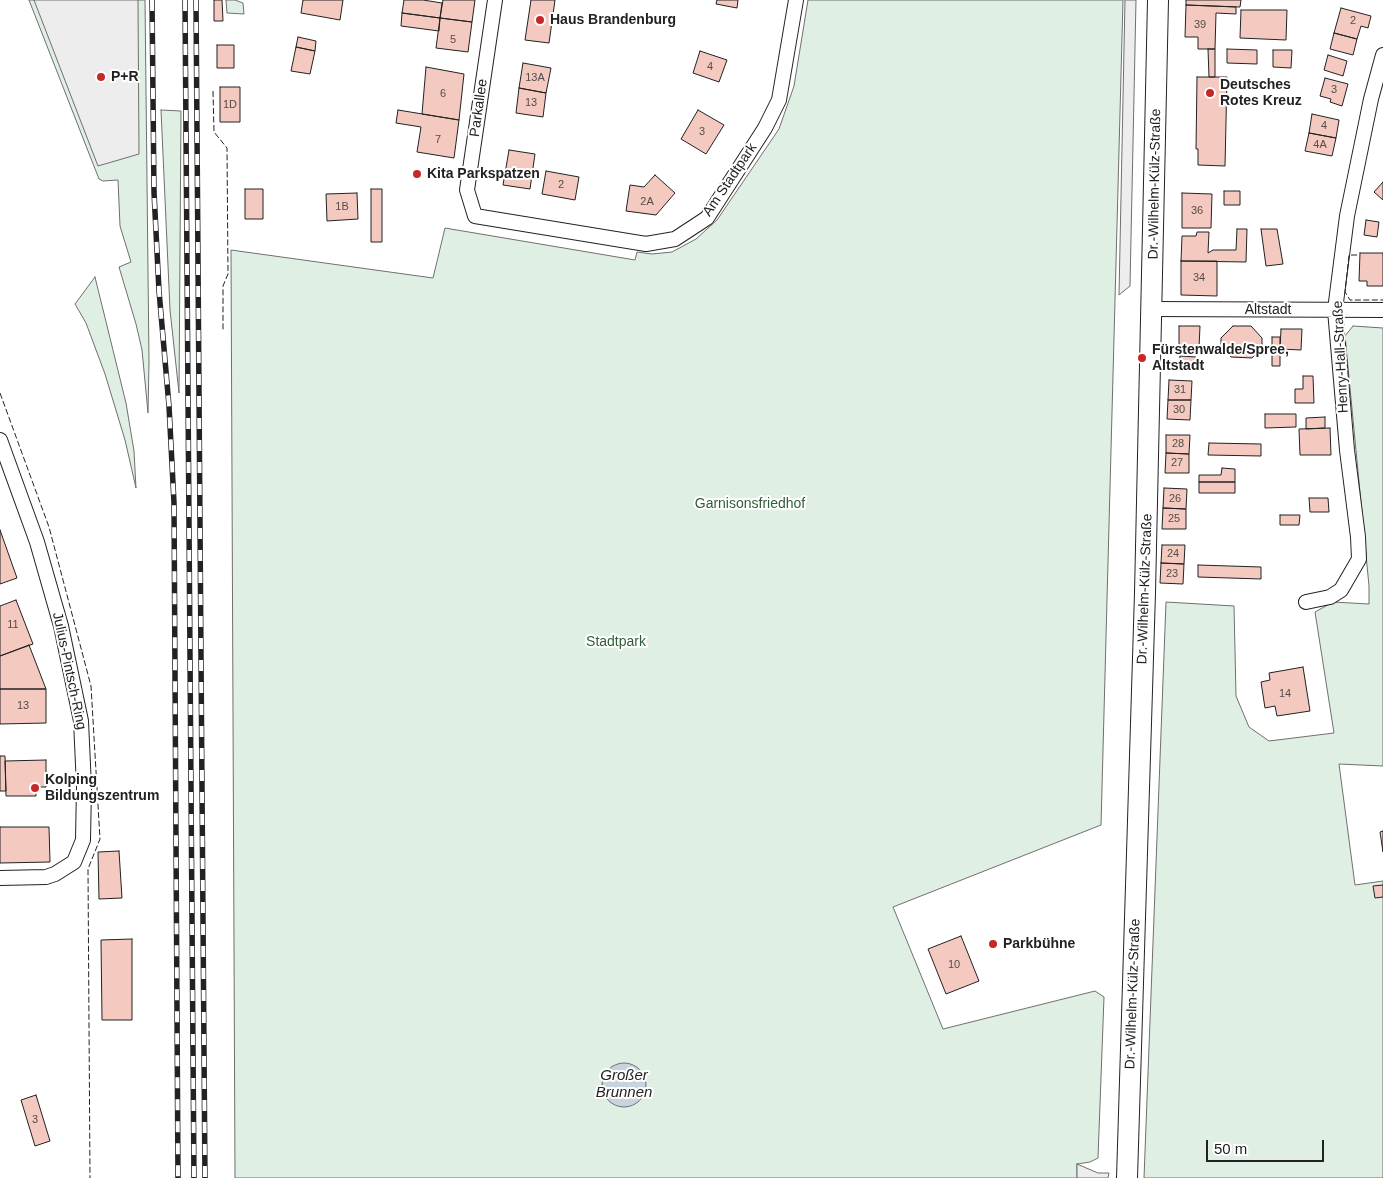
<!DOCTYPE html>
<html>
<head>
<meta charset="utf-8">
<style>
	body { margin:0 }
	#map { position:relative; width:1383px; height:1178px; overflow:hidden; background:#fff; font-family:Arial,sans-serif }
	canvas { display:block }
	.scale { position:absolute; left:1206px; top:1140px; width:118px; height:22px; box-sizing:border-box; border:2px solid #222; border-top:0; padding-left:6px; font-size:15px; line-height:18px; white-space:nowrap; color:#222; -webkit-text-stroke:4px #fff; paint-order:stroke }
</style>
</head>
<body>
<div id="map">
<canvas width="1383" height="1178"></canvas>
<div class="scale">50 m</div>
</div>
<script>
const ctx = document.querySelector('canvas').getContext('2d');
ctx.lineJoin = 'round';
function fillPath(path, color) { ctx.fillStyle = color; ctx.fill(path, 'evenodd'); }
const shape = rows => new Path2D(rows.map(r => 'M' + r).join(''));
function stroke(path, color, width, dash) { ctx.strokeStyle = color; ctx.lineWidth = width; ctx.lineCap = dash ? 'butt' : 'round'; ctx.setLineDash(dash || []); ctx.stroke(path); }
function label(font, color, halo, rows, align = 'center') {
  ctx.font = font + ' Arial,sans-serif'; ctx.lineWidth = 4; ctx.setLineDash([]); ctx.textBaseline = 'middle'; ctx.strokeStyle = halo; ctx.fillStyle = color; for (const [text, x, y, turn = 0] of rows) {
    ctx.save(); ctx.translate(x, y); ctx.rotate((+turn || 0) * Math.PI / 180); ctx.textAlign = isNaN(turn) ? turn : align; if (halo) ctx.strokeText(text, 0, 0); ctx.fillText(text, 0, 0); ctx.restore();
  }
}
const green = shape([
	[29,0,145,0,149,362,148,413,142,350,136,324,119,267,131,262,120,226,118,180,103,181,99,179,29,0],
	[226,0,235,0,243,3,244,14,227,13,226,0],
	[808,0,1123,0,1101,825,893,907,943,1029,1095,991,1104,997,1098,1158,1090,1162,1077,1164,1077,1178,235,1178,231,250,433,278,445,228,635,260,637,252,652,254,672,252,696,239,717,220,779,129,794,86,808,0],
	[161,110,181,111,179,393,170,310,161,110],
	[95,277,126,403,134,451,136,488,125,440,105,374,86,323,75,304,95,277],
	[1353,326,1383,328,1383,766,1339,764,1355,885,1383,881,1383,1178,1144,1178,1166,602,1234,606,1236,696,1249,727,1269,741,1334,733,1315,612,1333,602,1369,604,1369,586,1345,336,1353,326]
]);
const parking = shape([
	[34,0,138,0,139,154,98,166,34,0],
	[1125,0,1136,0,1130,286,1119,295,1125,0],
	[1077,1164,1098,1173,1109,1173,1108,1178,1077,1178,1077,1164]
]);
const water = shape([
	'602 1085a22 22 0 1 1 44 0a22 22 0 1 1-44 0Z'
]);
const building = shape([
	[214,0,222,0,223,21,214,21,214,0],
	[303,0,343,0,340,20,301,13,303,0],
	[404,0,423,0,442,3,440,18,402,13,404,0],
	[443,0,475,0,472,22,440,18,443,0],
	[531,0,555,0,549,43,525,40,531,0],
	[717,0,738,0,737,8,716,4,717,0],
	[1186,0,1241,0,1240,7,1186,5,1186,0],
	[1186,5,1236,7,1236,14,1216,13,1215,49,1198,49,1198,37,1185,37,1186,5],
	[1341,8,1371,16,1368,28,1361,26,1357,39,1334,33,1341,8],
	[1241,10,1287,10,1286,40,1240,38,1241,10],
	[402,13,440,18,439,31,401,26,402,13],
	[440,18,472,22,468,52,436,48,440,18],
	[1334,33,1357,39,1353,55,1330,49,1334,33],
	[298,37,316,41,315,51,296,47,298,37],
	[217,45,234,45,234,68,217,68,217,45],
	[296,47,315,51,310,74,291,71,296,47],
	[1208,49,1215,49,1215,77,1209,77,1208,49],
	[1227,49,1257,50,1257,64,1227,63,1227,49],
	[1273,50,1292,50,1291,68,1273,67,1273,50],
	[700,51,727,60,719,82,693,73,700,51],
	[1328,55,1347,61,1343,76,1324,70,1328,55],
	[523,63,551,68,546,93,519,88,523,63],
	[426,67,464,74,459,120,422,114,426,67],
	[1197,77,1227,77,1225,166,1198,165,1198,149,1196,149,1197,77],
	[1325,78,1348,84,1342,106,1330,102,1331,99,1320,96,1325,78],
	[220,87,240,87,240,122,220,122,220,87],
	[519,88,546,93,543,117,516,113,519,88],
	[398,110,459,120,454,158,417,152,421,127,396,123,398,110],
	[698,110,724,125,706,154,681,139,698,110],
	[1312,114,1339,120,1336,138,1309,133,1312,114],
	[1309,133,1336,138,1332,156,1305,151,1309,133],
	[509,150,535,154,530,189,503,185,509,150],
	[546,171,579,177,575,200,542,194,546,171],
	[655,175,675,193,656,215,626,211,630,185,644,187,655,175],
	[1383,182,1383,200,1374,192,1383,182],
	[245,189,263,189,263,219,245,219,245,189],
	[371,189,382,189,382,242,371,242,371,189],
	[1224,191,1240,191,1240,205,1224,205,1224,191],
	[357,193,358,219,327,221,326,194,357,193],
	[1182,193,1212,194,1211,228,1182,228,1182,193],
	[1366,220,1379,222,1377,237,1364,235,1366,220],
	[1237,229,1247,229,1246,262,1181,261,1182,236,1196,236,1197,232,1209,232,1208,253,1213,250,1236,250,1237,229],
	[1261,229,1277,229,1283,264,1266,266,1261,229],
	[1360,253,1383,253,1383,286,1367,286,1367,281,1359,281,1360,253],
	[1181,261,1217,261,1217,296,1181,295,1181,261],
	[1179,326,1200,326,1199,348,1179,348,1179,326],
	[1233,326,1251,326,1262,338,1262,347,1252,358,1231,357,1221,347,1221,338,1233,326],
	[1281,329,1302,329,1301,350,1280,349,1281,329],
	[1272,337,1280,337,1280,366,1272,366,1272,337],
	[1180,356,1196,357,1196,369,1179,368,1180,356],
	[1303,376,1313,376,1314,403,1295,403,1295,389,1303,389,1303,376],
	[1169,380,1192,381,1191,400,1168,400,1169,380],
	[1168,400,1191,400,1190,420,1167,419,1168,400],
	[1265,414,1296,414,1296,427,1265,428,1265,414],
	[1325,417,1325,428,1306,429,1306,418,1325,417],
	[1330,428,1331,455,1300,455,1299,429,1330,428],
	[1166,435,1190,435,1189,454,1166,453,1166,435],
	[1209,443,1261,444,1261,456,1208,455,1209,443],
	[1166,453,1189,454,1189,473,1165,473,1166,453],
	[1222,468,1235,469,1235,482,1199,482,1199,475,1221,475,1222,468],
	[1199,482,1235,482,1235,493,1199,493,1199,482],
	[1164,488,1187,489,1186,509,1163,508,1164,488],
	[1309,498,1328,498,1329,512,1310,512,1309,498],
	[1163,508,1186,509,1186,529,1162,529,1163,508],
	[1280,515,1300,515,1299,525,1280,525,1280,515],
	[0,530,17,578,0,584,0,530],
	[1162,545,1185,545,1184,564,1161,563,1162,545],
	[1161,563,1184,564,1183,584,1160,583,1161,563],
	[1198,565,1261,567,1261,579,1198,577,1198,565],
	[16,600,33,644,0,656,0,606,16,600],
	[29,645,46,689,0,689,0,656,29,645],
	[1303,667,1310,711,1277,716,1275,706,1265,708,1261,682,1270,680,1269,673,1303,667],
	[0,689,46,689,46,723,0,724,0,689],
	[0,756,5,756,6,791,0,791,0,756],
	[46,760,46,787,36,787,36,796,6,796,5,761,46,760],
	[0,827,49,827,50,862,0,863,0,827],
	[1383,831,1383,852,1380,832,1383,831],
	[119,851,122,898,99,899,98,852,119,851],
	[1383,885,1383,897,1375,898,1373,886,1383,885],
	[961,936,979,981,946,994,928,949,961,936],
	[132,939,132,1020,102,1020,101,940,132,939],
	[36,1095,50,1141,35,1146,21,1100,36,1095]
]);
const minor = shape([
	[495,0,467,190,475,216,646,244,675,239,707,218,765,128,779,100,796,0],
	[1152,309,1383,310],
	[0,440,37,542,61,626,81,721,84,787,83,840,74,862,55,874,46,877,0,878],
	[1306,602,1330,597,1341,590,1359,559,1358,537,1347,450,1335,310,1347,216,1371,99,1383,55]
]);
const secondary = shape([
	[1127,1178,1145,593,1158,0]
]);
const rail = shape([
	[152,0,154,192,159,291,169,406,174,503,178,1178],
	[185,0,194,1178],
	[196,0,205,1178]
]);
const fence = shape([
	[213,91,214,132,227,148,228,274,223,286,223,331],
	[1357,255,1349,255,1345,292,1350,300,1383,300],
	[0,393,49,527,91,686,100,839,88,869,90,1178]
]);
const markers = [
	[540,20,5,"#c62828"],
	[101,77,5,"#c62828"],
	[1210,93,5,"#c62828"],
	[417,174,5,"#c62828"],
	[1142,358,5,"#c62828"],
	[35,788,5,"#c62828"],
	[993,944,5,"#c62828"]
];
const numberNames = [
	["2",1353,21],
	["39",1200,25],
	["5",453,40],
	["4",710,67],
	["13A",535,78],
	["3",1334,90],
	["6",443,94],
	["13",531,103],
	["1D",230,105],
	["4",1324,126],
	["3",702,132],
	["7",438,140],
	["4A",1320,145],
	["2",561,185],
	["2A",647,202],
	["1B",342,207],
	["36",1197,211],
	["34",1199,278],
	["31",1180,390],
	["30",1179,410],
	["28",1178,444],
	["27",1177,463],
	["26",1175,499],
	["25",1174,519],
	["24",1173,554],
	["23",1172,574],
	["11",13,625],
	["14",1285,694],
	["13",23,706],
	["10",954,965],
	["3",35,1120]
];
const poiNames = [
	["Haus Brandenburg",550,20],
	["P+R",111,77],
	["Deutsches",1220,85],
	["Rotes Kreuz",1220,101],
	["Kita Parkspatzen",427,174],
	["Fürstenwalde/Spree,",1152,350],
	["Altstadt",1152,366],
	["Kolping",45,780],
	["Bildungszentrum",45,796],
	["Parkbühne",1003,944]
];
const streetNames = [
	["Parkallee",479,108,-82],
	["Am Stadtpark",730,180,-56],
	["Dr.-Wilhelm-Külz-Straße",1155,184,-89],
	["Altstadt",1268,310],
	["Henry-Hall-Straße",1341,357,-93],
	["Dr.-Wilhelm-Külz-Straße",1145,589,-88],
	["Julius-Pintsch-Ring",69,671,78],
	["Dr.-Wilhelm-Külz-Straße",1133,994,-88]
];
const parkNames = [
	["Garnisonsfriedhof",750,504],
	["Stadtpark",616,642]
];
const waterNames = [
	["Großer",624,1076],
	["Brunnen",624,1093]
];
fillPath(green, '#e0efe3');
stroke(green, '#6f6f6f', 1);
fillPath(parking, '#ededed');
stroke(parking, '#6f6f6f', 1);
fillPath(water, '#c7d3dd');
stroke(water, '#6f6f6f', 1);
fillPath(building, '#f3c9c0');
stroke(building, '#222', 1);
stroke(minor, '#222', 16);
stroke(secondary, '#222', 22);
stroke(minor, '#fff', 14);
stroke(secondary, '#fff', 20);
stroke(rail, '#222', 5.5);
stroke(rail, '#fff', 4, [11]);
stroke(fence, '#222', 1, [6, 2.5]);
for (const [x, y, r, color] of markers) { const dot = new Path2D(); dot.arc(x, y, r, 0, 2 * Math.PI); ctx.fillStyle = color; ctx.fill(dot); stroke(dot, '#fff', 2); }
label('11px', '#564c4a', null, numberNames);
label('bold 14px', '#222', '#fff', poiNames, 'left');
label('14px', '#222', '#fff', streetNames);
label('14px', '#2f5e38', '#fff', parkNames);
label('italic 15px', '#222', '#fff', waterNames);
</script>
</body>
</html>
